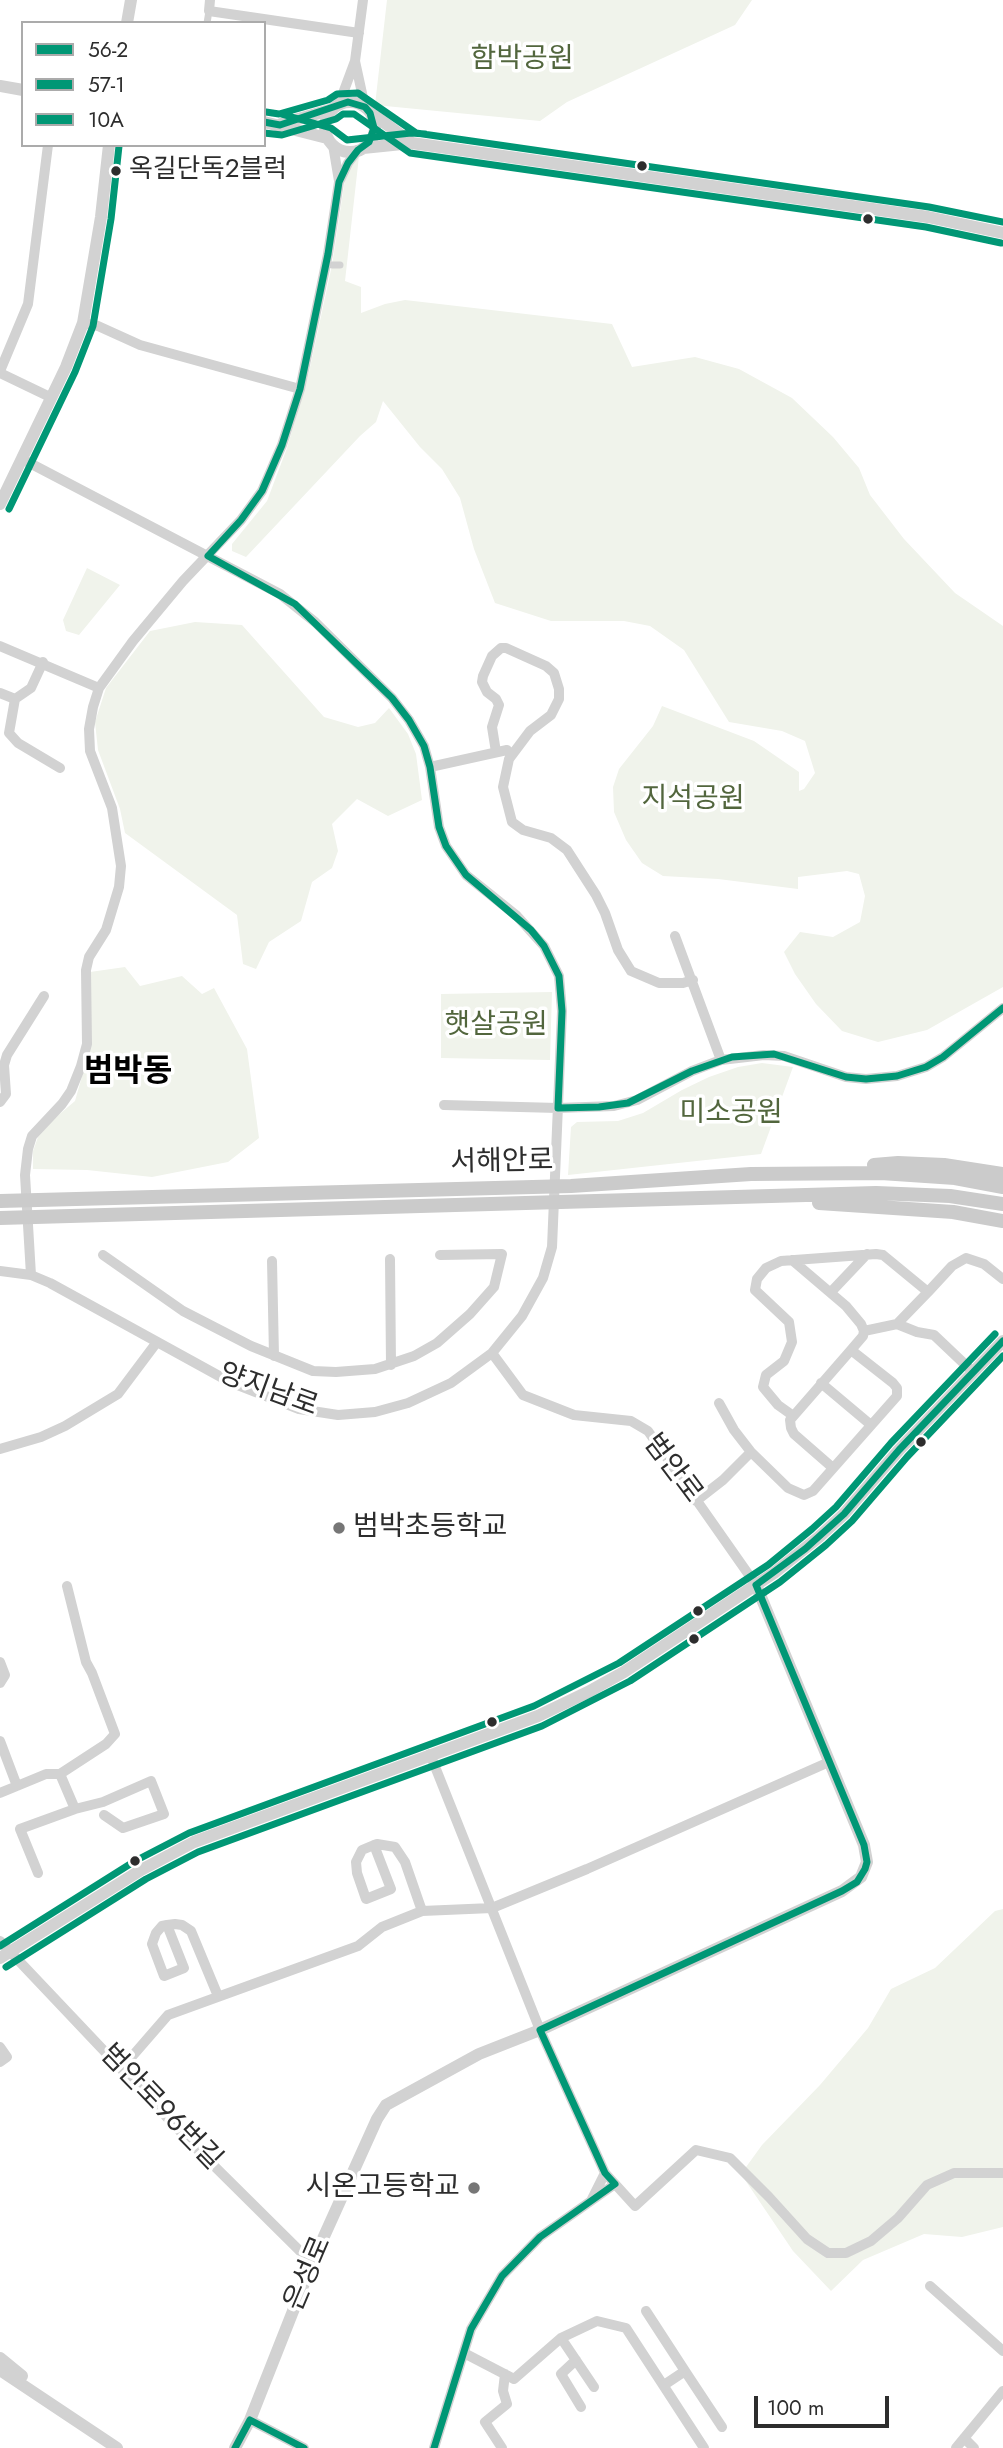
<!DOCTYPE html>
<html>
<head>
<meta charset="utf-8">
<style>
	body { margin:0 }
	#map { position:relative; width:1003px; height:2448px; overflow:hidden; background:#fff; font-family:Jost,sans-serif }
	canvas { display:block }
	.legend { position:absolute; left:21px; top:21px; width:245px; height:126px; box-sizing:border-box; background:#fff; border:2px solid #ababab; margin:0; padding:9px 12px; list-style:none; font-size:21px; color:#2d2d2d }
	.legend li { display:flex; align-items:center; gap:14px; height:35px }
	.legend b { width:35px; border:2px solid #ababab }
	.scale { position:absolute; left:754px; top:2396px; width:135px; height:32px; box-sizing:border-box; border:4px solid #2d2d2d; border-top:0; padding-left:9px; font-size:21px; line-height:24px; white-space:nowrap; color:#2d2d2d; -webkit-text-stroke:5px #fff; paint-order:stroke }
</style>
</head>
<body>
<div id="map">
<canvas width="1003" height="2448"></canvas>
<ul class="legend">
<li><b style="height:9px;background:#009775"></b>56-2</li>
<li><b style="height:9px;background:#009775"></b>57-1</li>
<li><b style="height:9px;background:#009775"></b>10A</li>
</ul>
<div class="scale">100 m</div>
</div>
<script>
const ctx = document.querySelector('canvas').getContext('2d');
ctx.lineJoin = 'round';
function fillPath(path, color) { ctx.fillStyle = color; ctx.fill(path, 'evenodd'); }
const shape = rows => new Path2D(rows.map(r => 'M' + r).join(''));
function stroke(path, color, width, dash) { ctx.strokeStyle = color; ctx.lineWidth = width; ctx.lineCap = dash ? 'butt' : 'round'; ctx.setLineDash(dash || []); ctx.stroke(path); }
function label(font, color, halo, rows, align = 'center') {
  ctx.font = font + ' Jost,"Noto Sans KR",sans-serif'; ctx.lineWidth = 7; ctx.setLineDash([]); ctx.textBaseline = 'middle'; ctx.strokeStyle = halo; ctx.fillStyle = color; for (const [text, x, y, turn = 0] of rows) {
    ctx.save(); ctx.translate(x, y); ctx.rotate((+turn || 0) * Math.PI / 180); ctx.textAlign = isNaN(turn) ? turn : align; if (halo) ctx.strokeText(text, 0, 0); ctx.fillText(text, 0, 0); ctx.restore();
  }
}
const green = shape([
	[387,0,752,0,735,25,567,102,540,121,375,105],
	[359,156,345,281,361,287,361,313,385,304,405,300,612,324,632,367,695,357,739,369,792,398,833,437,859,468,870,495,904,539,955,593,1003,626,1003,987,927,1030,878,1042,842,1031,816,1004,795,974,784,952,800,932,833,937,860,922,865,896,859,874,847,871,798,877,798,889,718,879,663,876,642,863,626,840,614,812,613,787,619,769,653,726,662,706,754,741,799,772,799,791,804,789,815,773,805,741,782,731,729,722,684,650,650,626,624,621,551,621,495,603,474,549,460,498,442,469,420,447,383,401,376,422,360,436,246,557,232,551,232,544,267,501,287,448,309,372,332,265,345,179,350,164],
	[87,568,120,585,79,635,66,631,63,620],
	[195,622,242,625,324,717,358,727,375,723,389,708,408,734,416,754,422,800,388,816,357,799,332,824,338,851,332,868,312,882,301,921,269,942,256,969,243,964,237,915,125,833,120,809,98,750,95,722,106,688,150,631],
	[125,967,140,986,182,976,202,994,214,988,247,1049,259,1138,228,1162,152,1177,87,1170,33,1169,33,1151,38,1137,55,1118,75,1101,91,1045,90,972],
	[552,992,550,1060,441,1058,441,994],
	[762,1063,793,1067,761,1154,568,1175,571,1127,577,1122,618,1121,643,1113,682,1090,709,1077,738,1067],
	[1003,1909,1003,2227,962,2237,924,2234,863,2260,831,2291,793,2251,741,2174,762,2145,820,2085,868,2028,891,1989,935,1968,995,1911]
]);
const pedestrian = shape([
	[207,23,209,11],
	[332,265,340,265]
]);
const minor = shape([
	[210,0,209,11,359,33],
	[355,61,365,107],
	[339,104,355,61,363,0],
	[333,145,339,181],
	[83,323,98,326,140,345,300,389],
	[0,371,28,304,48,145],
	[0,373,50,397],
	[0,646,99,688],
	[43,662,31,688,15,699,9,733,18,743,60,768],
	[0,693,15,699],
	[496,752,492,727,499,705,496,699,487,692,482,682,483,676,492,656,501,648,506,648,546,666,554,673,559,689,559,699,551,715,530,731,509,759,503,787,512,822,523,830,551,838,567,850,596,895,605,913,618,950,631,971,659,983,683,983,693,980],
	[430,767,507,750],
	[675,936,721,1060],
	[0,1102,6,1094,4,1065,7,1055,44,996],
	[444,1105,558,1108,614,1106,637,1100,692,1071,721,1060,764,1055,784,1056,846,1077,866,1079,897,1076,926,1067,943,1057,1003,1008],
	[103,1255,183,1311,251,1346,313,1371,336,1372,375,1369,414,1356,437,1343,470,1314,494,1287,502,1254,440,1255],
	[390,1259,391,1365],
	[272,1261,274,1356],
	[0,1271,31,1275,50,1283,230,1382,299,1409,338,1415,375,1412,408,1403,451,1383,492,1353,522,1316,543,1278,552,1247,562,1011,559,976,544,946,517,916,466,875,446,846,439,827,430,767,424,746,409,720,392,698,315,622,280,594,22,459],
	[31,1275,25,1175,28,1149,32,1136,62,1104,71,1091,81,1066,87,1044,86,970,89,957,106,930,119,887,121,866,112,808,90,751,89,729,93,707,99,688,133,641,183,581,241,520,262,491,282,445,300,389,328,254,339,182,348,163,358,150],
	[831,1292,867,1254],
	[897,1324,928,1292],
	[864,1331,897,1324,917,1332,934,1335,973,1372],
	[492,1353,523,1395,574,1415,631,1421,648,1431,756,1585],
	[821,1383,871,1425],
	[719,1403,734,1430,751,1452,788,1488,804,1495,813,1491,897,1396,897,1388,893,1383,851,1350,863,1336,864,1331,861,1324,846,1306,792,1260],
	[792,1415,778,1405,763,1387,766,1375,784,1361,792,1342,789,1322,755,1290,757,1279,766,1268,781,1261,876,1254,883,1255,928,1292,952,1266,966,1258,984,1264,1003,1279],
	[0,1449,41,1437,65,1426,118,1394,157,1342],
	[833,1468,794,1434,791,1428,790,1420,851,1350],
	[696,1501,723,1480,751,1452],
	[0,1662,5,1675,0,1683],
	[0,1741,17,1786,0,1793],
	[430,1754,540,2030,605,2173,635,2206,696,2150,730,2158,769,2197,807,2239,828,2253,846,2253,871,2241,898,2218,927,2185,954,2173,1003,2173],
	[17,1786,46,1774,60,1774,106,1744,115,1734,92,1673,86,1662,67,1586],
	[75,1809,103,1802,151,1781,164,1814,123,1828,104,1815],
	[374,1845,391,1889,366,1899,357,1873,356,1862,362,1850,374,1845,377,1844,395,1847,405,1862,422,1911],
	[38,1873,20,1829,75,1809,60,1774],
	[167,1925,184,1968,164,1976,152,1944,156,1933,162,1926,167,1925,175,1924,182,1925,191,1931,218,1996],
	[0,1941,196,2148,312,2263],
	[0,2047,7,2057,0,2062],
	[122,2068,168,2015,358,1946,382,1927,422,1911,492,1908,587,1869,829,1762],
	[591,2201,605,2173],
	[930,2286,1003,2351],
	[646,2311,685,2371,664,2385],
	[561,2338,594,2387],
	[464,2353,514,2379,561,2338,597,2321,626,2328,704,2448],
	[576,2360,561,2374,581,2407],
	[685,2371,722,2427],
	[250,2420,304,2448],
	[964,2438,974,2448],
	[434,2448,471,2329,502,2276,540,2237,615,2184],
	[502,2448,485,2422,507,2404,503,2391,505,2374],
	[956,2448,1003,2391]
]);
const tertiary = shape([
	[127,23,131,0],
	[0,86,23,90],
	'325 127a25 25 0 1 1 50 0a25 25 0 1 1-50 0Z',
	[371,113,412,143],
	[264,122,327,138],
	[281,124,333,109],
	[363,148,412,143,928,217,1003,233],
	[0,504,66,367,83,323,101,217,109,145],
	[0,1958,141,1870,194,1842,538,1716,588,1692,624,1672,774,1573,819,1537,844,1514,899,1450,1003,1341],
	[0,2358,22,2376],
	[0,2370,117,2448],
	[235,2448,250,2420,312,2263,377,2119,386,2105,479,2054,540,2030,842,1891,861,1877,867,1862,864,1845,756,1585]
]);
const secondary = shape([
	[874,1165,898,1163,944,1165,1003,1174],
	[0,1201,571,1186,751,1174,881,1173,955,1178,1003,1187],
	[819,1203,953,1212,1003,1221],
	[0,1218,876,1193,950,1196,1003,1204]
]);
const bus1 = shape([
	[208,556,295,604,392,698,409,720,424,746,430,767,439,827,446,846,466,875,531,930,544,946,559,976,562,1011,558,1108],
	[208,556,241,520,262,491,282,445,300,389,328,254,339,182,348,163,358,150,369,142,374,128,370,113,365,107,348,102,280,125,264,122],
	[558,1108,599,1107,628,1103,692,1071,732,1057,774,1054,846,1077,866,1079,897,1076,926,1067,943,1057,1003,1008],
	[756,1585,805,1549,844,1514,899,1450,1003,1341],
	[540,2030,842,1891,857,1882,865,1869,867,1862,864,1845,756,1585],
	[235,2448,250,2420,304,2448],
	[434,2448,471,2329,502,2276,540,2237,615,2184,605,2173,540,2030]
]);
const bus2 = shape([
	[264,133,282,135,336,119,343,114,354,114,410,153,926,227,1001,243],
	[9,509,75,372,93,326,111,219,119,146],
	[6,1967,146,1879,198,1852,542,1726,630,1681,780,1582,826,1545,852,1521,907,1457,1003,1356]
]);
const bus3 = shape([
	[266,112,279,114,328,100,337,94,358,93,416,133,929,207,1003,222],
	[281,114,331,128,347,140,411,133,425,134],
	[0,1946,135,1861,189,1833,534,1706,619,1663,768,1565,812,1529,836,1507,891,1443,995,1334]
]);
const markers = [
	[642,166,6,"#2d2d2d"],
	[116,171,6,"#2d2d2d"],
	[868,219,6,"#2d2d2d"],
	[921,1442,6,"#2d2d2d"],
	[339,1528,7,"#767676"],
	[698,1611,6,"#2d2d2d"],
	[694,1639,6,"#2d2d2d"],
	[492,1722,6,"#2d2d2d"],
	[135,1861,6,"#2d2d2d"],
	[474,2188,7,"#767676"]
];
const busNames = [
	["옥길단독2블럭",129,171]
];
const parkNames = [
	["함박공원",522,60],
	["지석공원",693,800],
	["햇살공원",496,1026],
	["미소공원",731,1114]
];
const streetNames = [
	["서해안로",502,1163,-1],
	["양지남로",268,1391,20],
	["범안로",672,1469,53],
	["범안로96번길",160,2108,46],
	["은성로",309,2274,-67]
];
const poiNames = [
	["범박초등학교",353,1528],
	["시온고등학교",460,2188,"right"]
];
const quarterNames = [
	["범박동",128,1073]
];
fillPath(green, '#f0f3eb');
stroke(pedestrian, '#d2d2d2', 7);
stroke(minor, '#d2d2d2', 10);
stroke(tertiary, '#d2d2d2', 12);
stroke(secondary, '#cbcbcb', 14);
stroke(bus1, '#009775', 7);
stroke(bus2, '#009775', 7);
stroke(bus3, '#009775', 7);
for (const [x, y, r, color] of markers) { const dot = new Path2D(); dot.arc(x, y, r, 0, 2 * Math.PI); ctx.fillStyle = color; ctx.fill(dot); stroke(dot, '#fff', 2.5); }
label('26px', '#2d2d2d', '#fff', busNames, 'left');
label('28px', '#52663d', '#fff', parkNames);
label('28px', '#2d2d2d', '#fff', streetNames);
label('28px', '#2d2d2d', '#fff', poiNames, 'left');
label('bold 32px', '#000', '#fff', quarterNames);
</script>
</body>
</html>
